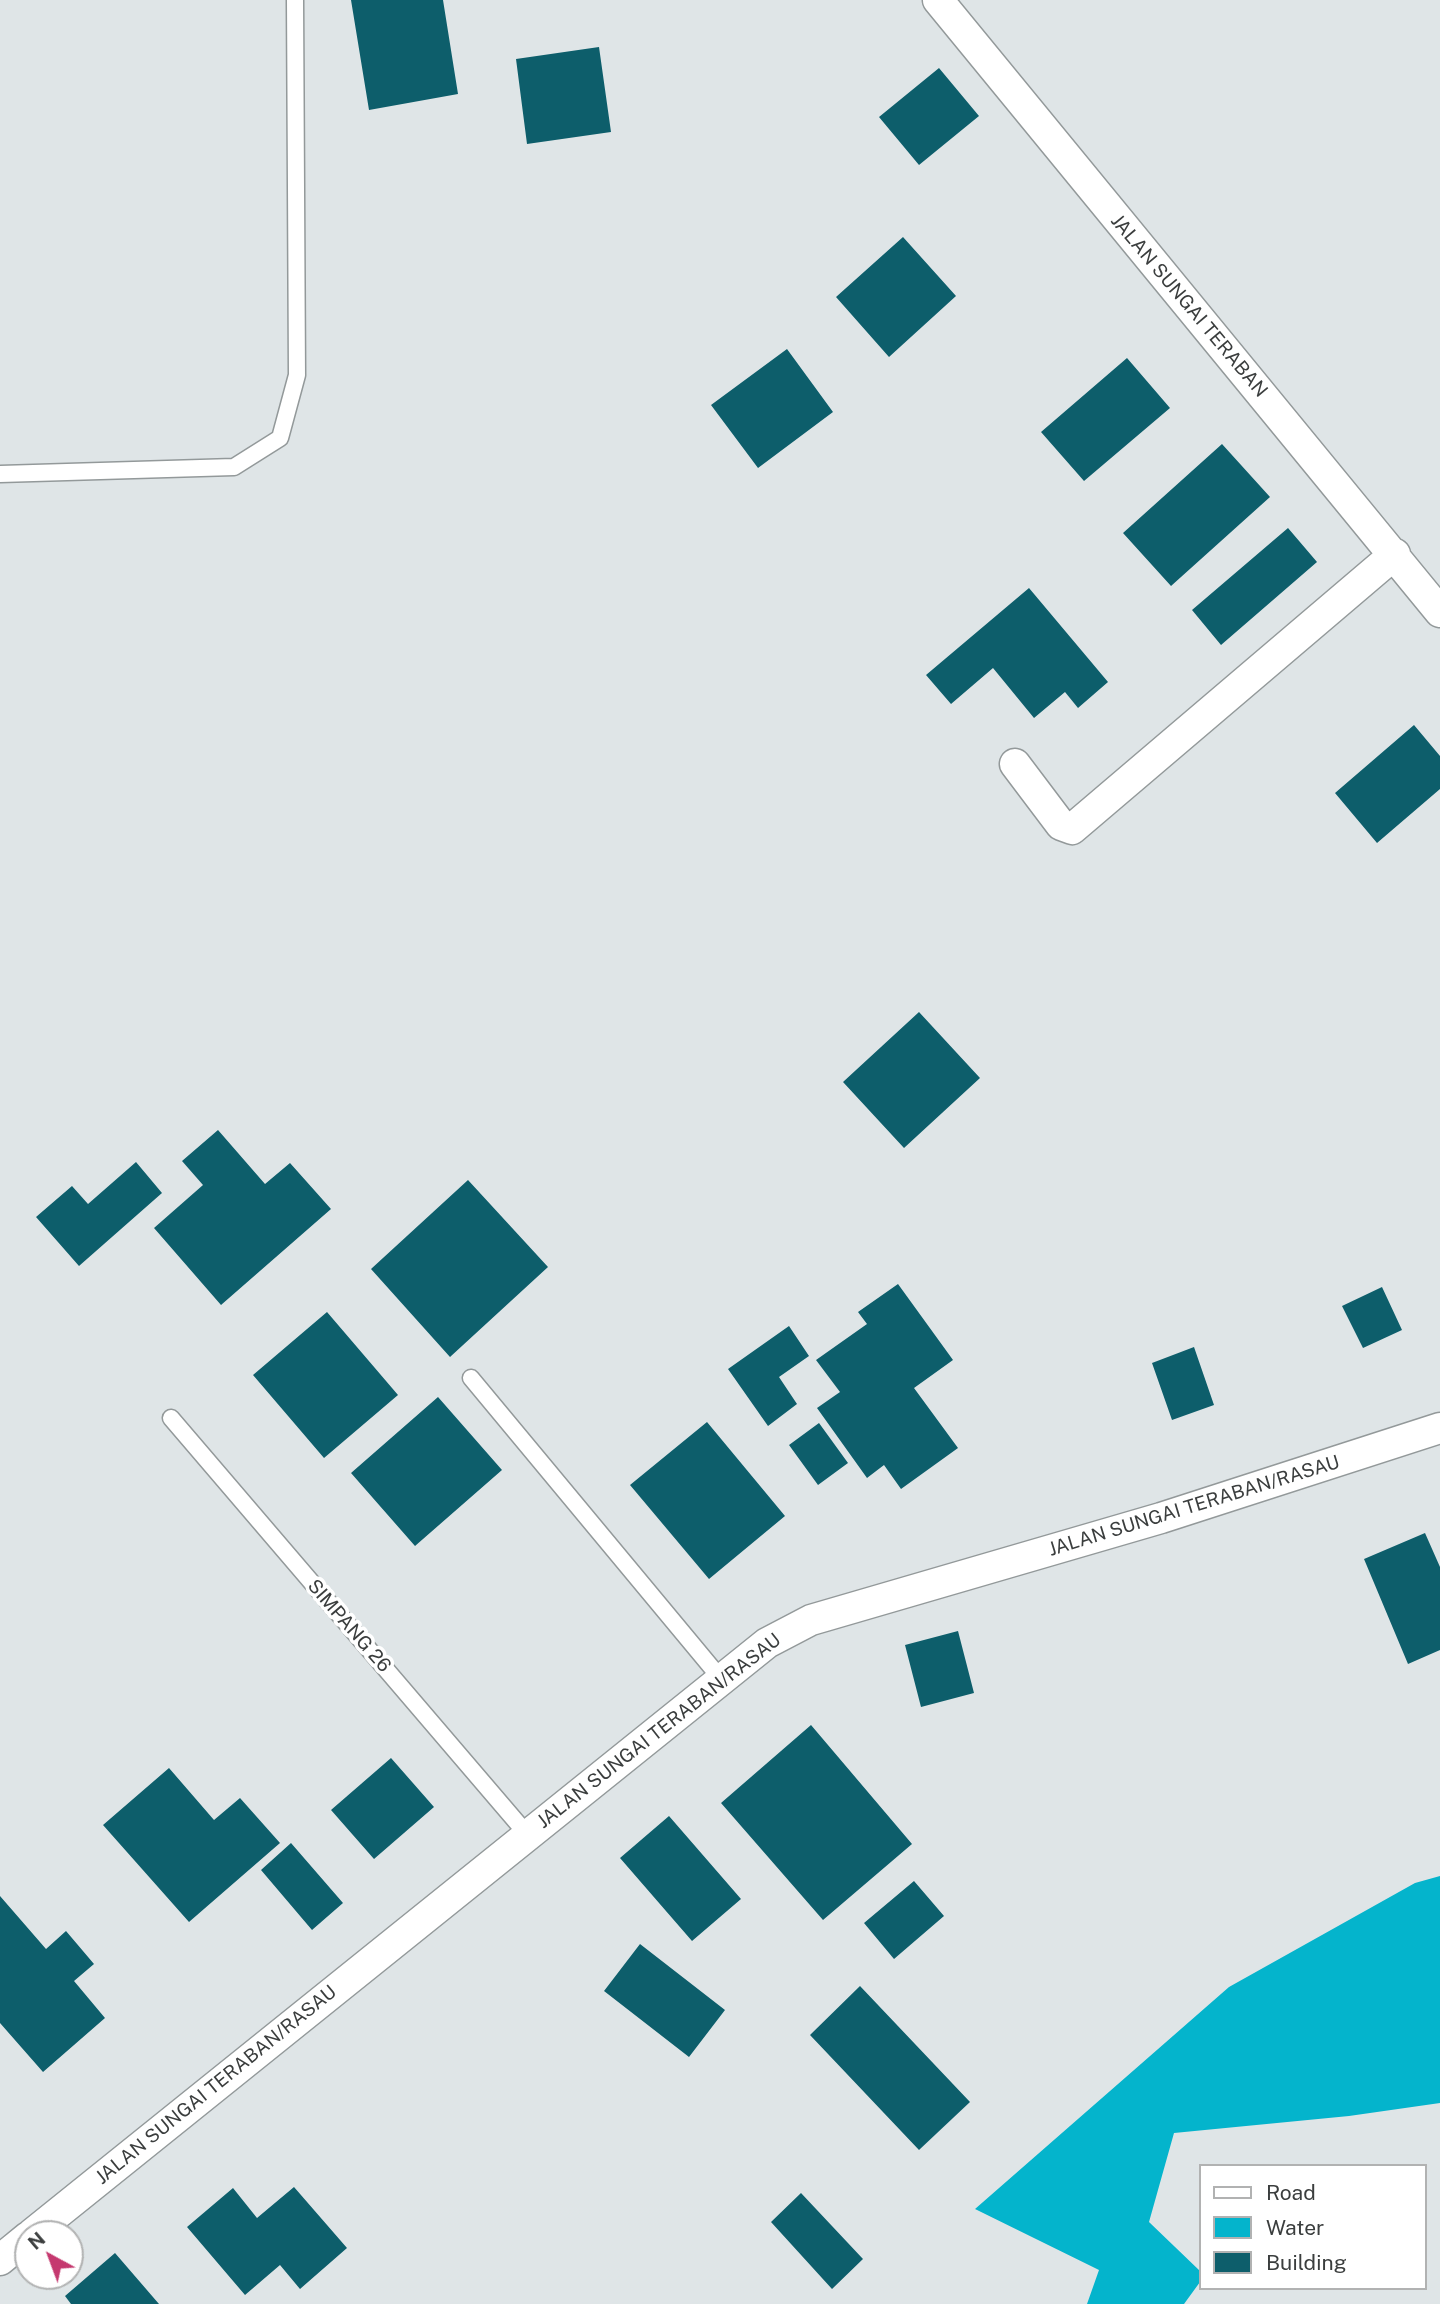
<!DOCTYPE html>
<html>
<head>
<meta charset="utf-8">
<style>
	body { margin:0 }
	#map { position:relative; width:1440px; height:2304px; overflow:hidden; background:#dfe5e7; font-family:"Public Sans",sans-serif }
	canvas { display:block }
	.legend { position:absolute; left:1199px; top:2164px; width:228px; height:126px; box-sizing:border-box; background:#fff; border:2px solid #b1b2b2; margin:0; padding:9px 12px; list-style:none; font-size:21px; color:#3b3e3e }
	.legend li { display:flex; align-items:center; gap:14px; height:35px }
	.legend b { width:35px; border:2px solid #b1b2b2 }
	.north { position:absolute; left:14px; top:2220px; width:70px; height:70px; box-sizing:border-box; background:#fff; border:2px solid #b1b2b2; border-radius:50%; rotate:319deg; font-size:19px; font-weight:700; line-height:28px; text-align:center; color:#3b3e3e }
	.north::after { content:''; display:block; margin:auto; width:24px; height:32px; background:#c5396f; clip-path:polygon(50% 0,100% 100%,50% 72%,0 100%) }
</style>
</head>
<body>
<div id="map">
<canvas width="1440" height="2304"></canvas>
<ul class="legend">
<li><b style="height:9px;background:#fff"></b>Road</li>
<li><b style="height:19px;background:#04b4cc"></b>Water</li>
<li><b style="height:19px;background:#0d5e6b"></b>Building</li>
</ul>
<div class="north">N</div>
</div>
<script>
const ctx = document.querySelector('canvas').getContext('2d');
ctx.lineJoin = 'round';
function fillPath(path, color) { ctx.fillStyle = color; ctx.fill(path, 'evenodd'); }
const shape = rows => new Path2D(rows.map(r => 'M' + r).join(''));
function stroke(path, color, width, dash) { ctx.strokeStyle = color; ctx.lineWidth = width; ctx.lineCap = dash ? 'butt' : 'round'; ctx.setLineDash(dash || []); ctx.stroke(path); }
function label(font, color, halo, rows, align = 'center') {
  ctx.font = font + ' "Public Sans",sans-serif'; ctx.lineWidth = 7; ctx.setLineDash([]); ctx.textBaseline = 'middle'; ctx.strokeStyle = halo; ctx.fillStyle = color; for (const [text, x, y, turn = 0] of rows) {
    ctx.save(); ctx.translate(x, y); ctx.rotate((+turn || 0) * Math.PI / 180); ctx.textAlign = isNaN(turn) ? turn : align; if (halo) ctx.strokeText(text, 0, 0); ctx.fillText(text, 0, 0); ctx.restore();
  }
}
const water = shape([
	[1440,1876,1440,2103,1349,2116,1174,2133,1149,2222,1200,2271,1200,2282,1184,2304,1087,2304,1099,2270,975,2209,1229,1987,1415,1883]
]);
const building = shape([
	[351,0,443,0,458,94,369,110],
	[599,47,611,132,527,144,516,59],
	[939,68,979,116,919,165,879,117],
	[903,237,956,296,889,357,836,297],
	[787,349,833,412,758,468,711,405],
	[1127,358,1170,408,1084,481,1041,432],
	[1222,444,1270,497,1171,586,1123,533],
	[1288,528,1317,562,1221,645,1192,610],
	[1029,588,1108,682,1078,708,1065,692,1034,718,993,668,951,704,926,675],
	[1414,725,1440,756,1440,789,1377,843,1335,793],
	[919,1012,980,1078,904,1148,843,1082],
	[218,1130,265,1184,290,1163,331,1209,221,1305,154,1228,203,1185,182,1161],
	[136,1162,162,1193,79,1266,36,1217,72,1186,88,1204],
	[468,1180,548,1267,450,1357,371,1269],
	[898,1284,953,1360,914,1388,958,1448,901,1489,884,1465,867,1478,817,1408,840,1392,816,1360,867,1324,858,1312],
	[1382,1287,1402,1330,1363,1348,1342,1306],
	[327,1312,398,1395,324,1458,253,1375],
	[789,1326,809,1356,779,1377,797,1404,768,1426,728,1369],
	[1194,1347,1214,1405,1172,1420,1152,1363],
	[438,1397,502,1470,415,1546,351,1473],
	[707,1422,785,1516,709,1579,630,1485],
	[819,1423,848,1463,818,1485,789,1445],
	[1425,1533,1440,1567,1440,1650,1408,1664,1364,1559],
	[958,1631,974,1693,921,1707,905,1645],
	[811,1725,912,1844,823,1920,721,1803],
	[391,1758,434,1807,374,1859,331,1810],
	[169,1768,214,1820,240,1798,280,1843,189,1922,103,1825],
	[669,1816,741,1899,692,1941,620,1858],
	[291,1843,343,1903,312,1930,261,1870],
	[914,1881,944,1916,894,1959,864,1923],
	[0,1896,46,1949,66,1931,94,1964,74,1981,105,2018,43,2072,0,2023],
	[640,1944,725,2010,689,2057,604,1991],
	[860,1986,970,2102,919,2150,810,2035],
	[294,2187,347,2248,300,2289,280,2265,245,2295,187,2227,233,2188,257,2218],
	[801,2193,863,2259,832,2289,771,2222],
	[115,2253,159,2304,71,2304,65,2296]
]);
const lane = shape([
	[0,474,234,467,280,438,297,375,295,0],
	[471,1378,722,1680],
	[171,1418,526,1833]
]);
const street = shape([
	[938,0,1440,612],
	[1015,764,1061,825,1072,829,1395,554],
	[32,2234,767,1643,811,1620,1161,1518,1440,1428],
	[0,2260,28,2237]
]);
const streetNames = [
	["JALAN SUNGAI TERABAN",1189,306,50],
	["JALAN SUNGAI TERABAN/RASAU",1194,1506,-17],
	["SIMPANG 26",349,1626,49],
	["JALAN SUNGAI TERABAN/RASAU",659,1731,-38],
	["JALAN SUNGAI TERABAN/RASAU",216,2085,-39]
];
fillPath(water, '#04b4cc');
fillPath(building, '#0d5e6b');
stroke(lane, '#93999a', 19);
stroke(street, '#93999a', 33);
stroke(lane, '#fff', 16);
stroke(street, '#fff', 30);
label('19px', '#3b3e3e', '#fff', streetNames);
</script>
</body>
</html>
